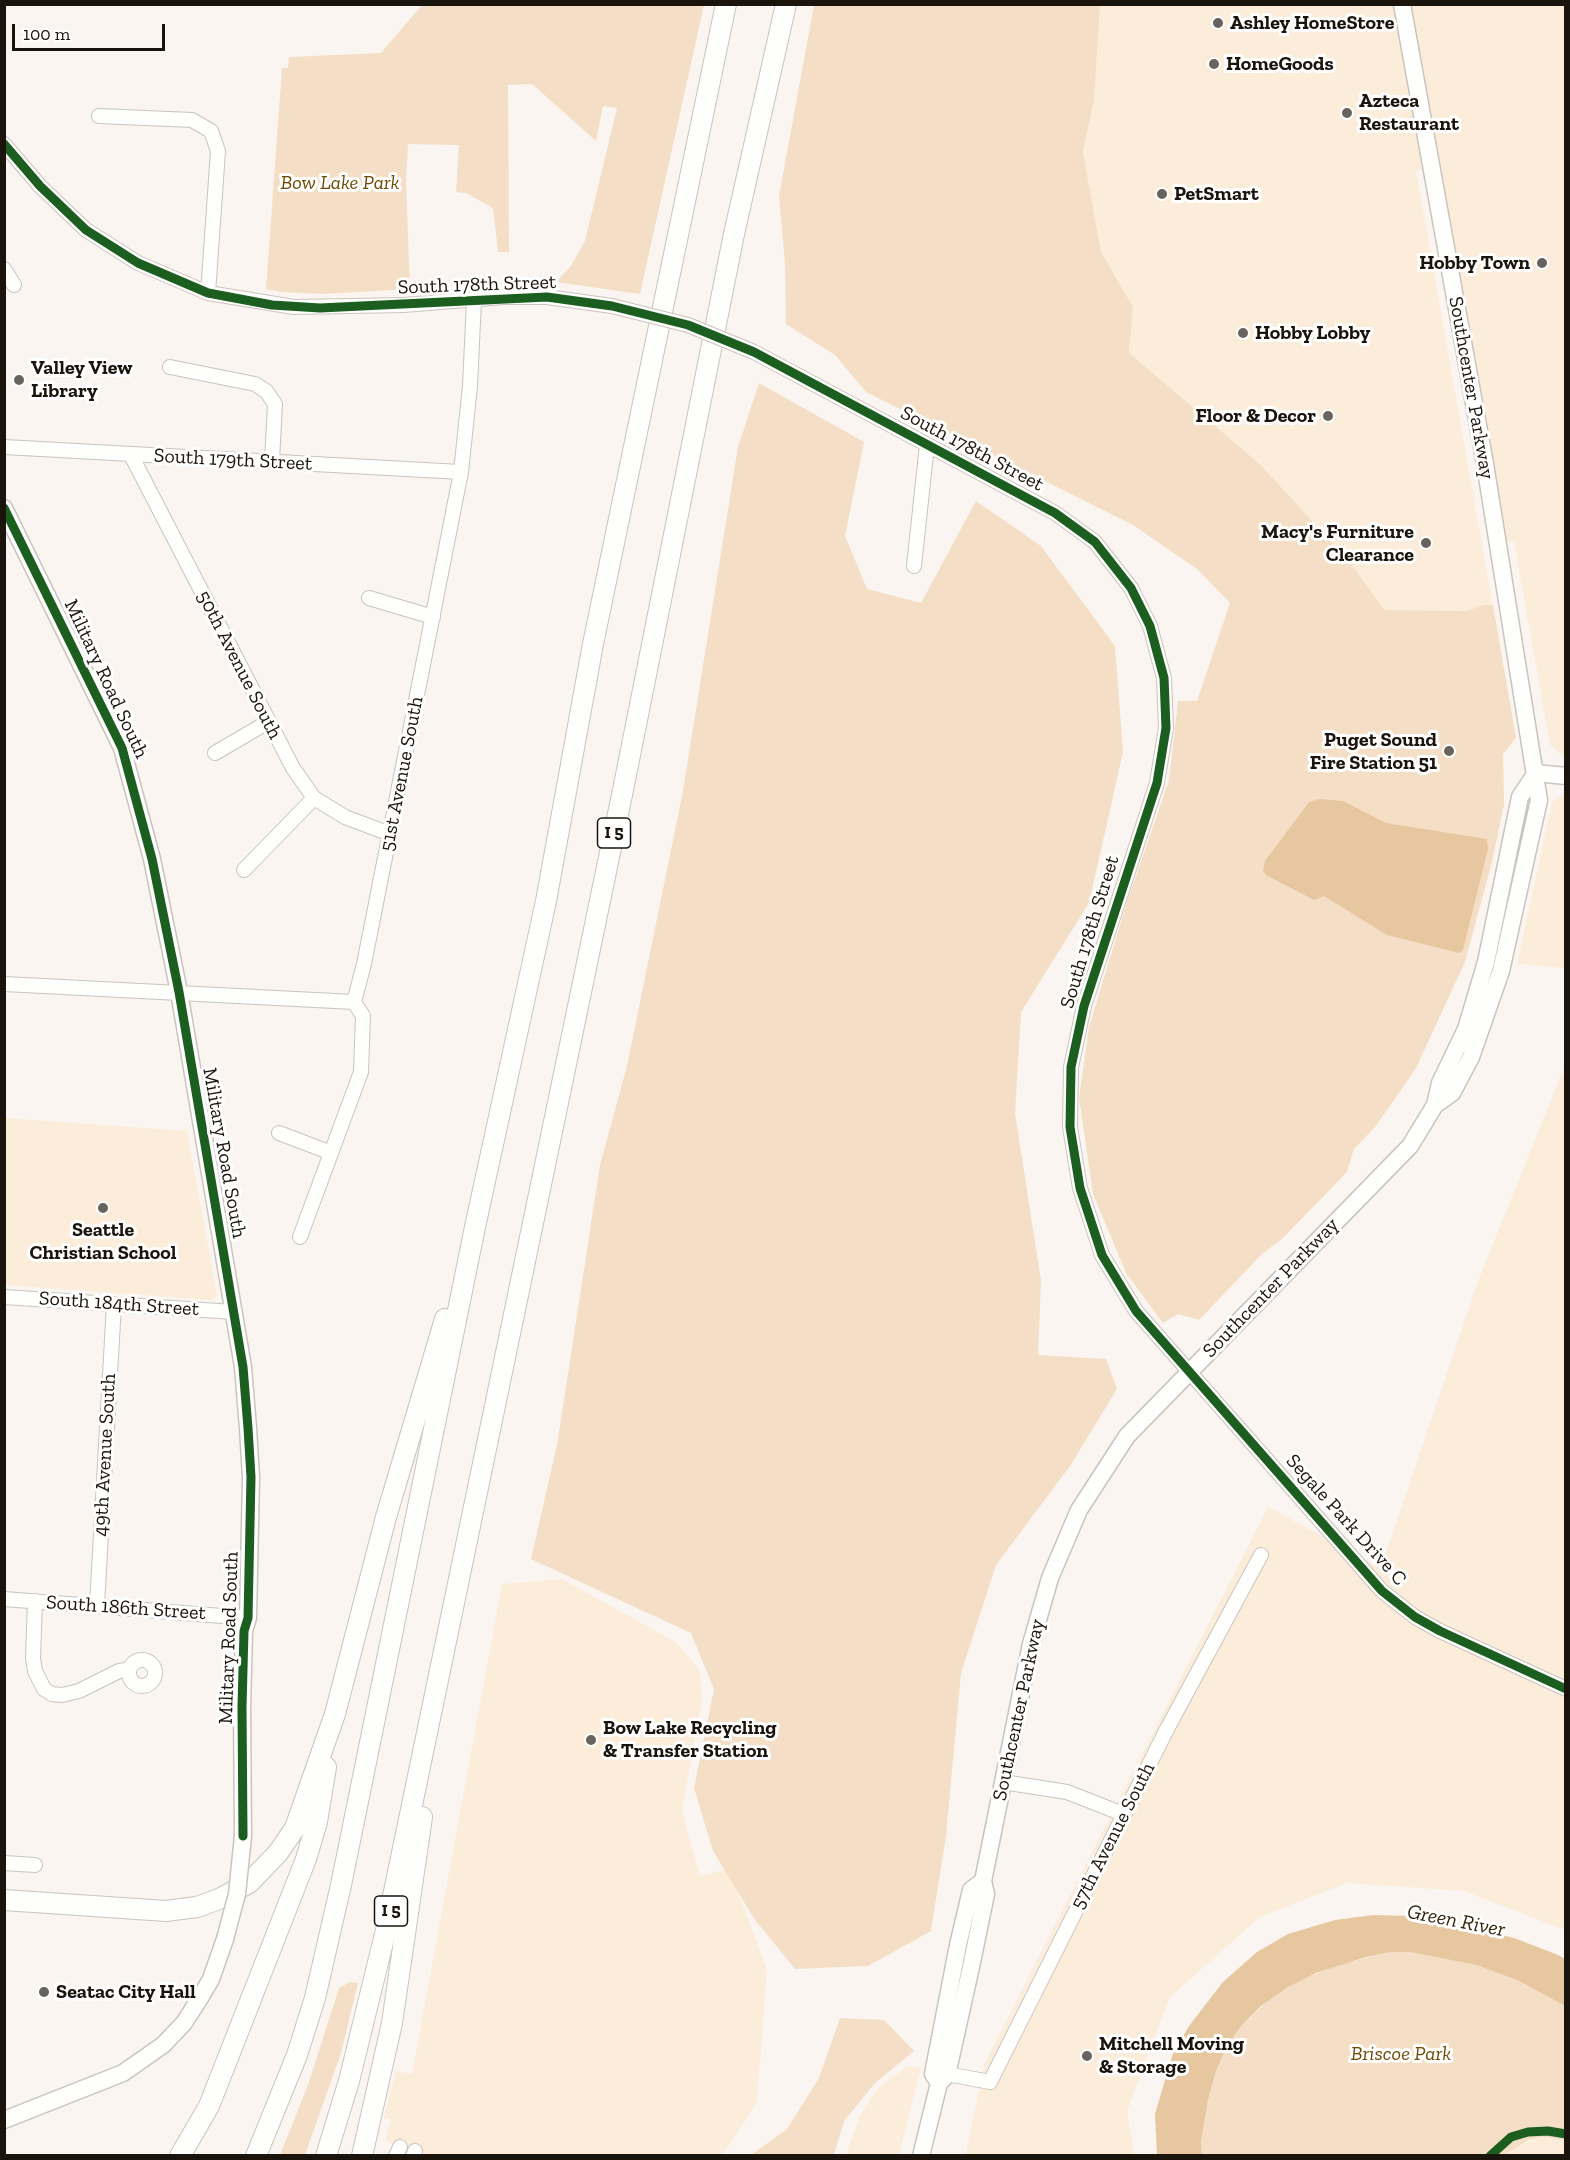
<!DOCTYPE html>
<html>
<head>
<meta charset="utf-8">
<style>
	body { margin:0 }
	#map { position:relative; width:1570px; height:2160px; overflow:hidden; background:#faf5f0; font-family:"Zilla Slab",serif }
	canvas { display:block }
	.frame { position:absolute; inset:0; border:6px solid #1a140c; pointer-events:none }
	.scale { position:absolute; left:12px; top:24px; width:153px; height:27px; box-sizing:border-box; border:3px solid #1a140c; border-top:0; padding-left:8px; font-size:18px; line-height:21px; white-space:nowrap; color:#1a140c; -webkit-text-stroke:4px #fff; paint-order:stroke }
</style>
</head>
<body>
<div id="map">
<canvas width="1570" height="2160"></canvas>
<div class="frame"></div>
<div class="scale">100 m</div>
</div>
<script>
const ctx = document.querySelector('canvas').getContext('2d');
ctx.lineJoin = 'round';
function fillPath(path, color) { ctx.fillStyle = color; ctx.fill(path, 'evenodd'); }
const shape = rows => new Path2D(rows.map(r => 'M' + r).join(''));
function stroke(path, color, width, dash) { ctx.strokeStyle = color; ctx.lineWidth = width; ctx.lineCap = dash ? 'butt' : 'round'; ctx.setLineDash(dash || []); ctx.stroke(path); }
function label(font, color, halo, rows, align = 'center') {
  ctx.font = font + ' "Zilla Slab",serif'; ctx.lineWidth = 6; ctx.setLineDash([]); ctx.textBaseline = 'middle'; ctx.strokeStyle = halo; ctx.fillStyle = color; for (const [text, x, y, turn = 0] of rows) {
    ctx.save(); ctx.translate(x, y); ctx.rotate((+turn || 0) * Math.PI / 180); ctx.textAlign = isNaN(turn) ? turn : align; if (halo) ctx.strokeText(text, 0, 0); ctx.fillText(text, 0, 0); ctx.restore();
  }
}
const built = shape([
	[1100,5,1565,5,1565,758,1550,745,1514,542,1498,541,1432,172,1416,170,1516,738,1503,754,1504,805,1349,561,1261,465,1129,353,1133,307,1101,252,1083,152,1094,100],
	[1565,794,1565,968,1517,964,1552,802],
	[1565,1065,1565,1930,1464,1891,1347,1883,1260,1917,1170,1997,1127,2111,1134,2155,965,2156,985,2063,1268,1507,1381,1568,1478,1281],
	[5,1118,187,1131,217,1295,211,1300,5,1285],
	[562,1579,676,1642,700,1671,702,1700,682,1811,700,1876,729,1869,767,1970,757,2102,726,2150,718,2156,425,2155,385,2141,391,2119,384,2118,396,2071,412,2074,502,1584],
	[907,2066,921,2068,899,2155,846,2155,860,2116,877,2089],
	[1543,2137,1565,2140,1565,2155,1502,2156,1516,2146]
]);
const green = shape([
	[422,5,704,5,640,294,556,282,571,266,585,241,617,108,603,106,596,141,532,84,508,85,509,252,498,252,493,208,466,193,456,192,459,145,408,144,406,180,410,289,324,294,281,292,266,289,282,68,288,68,289,57,381,53],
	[814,5,1100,5,1094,100,1083,152,1101,252,1133,307,1129,353,1261,465,1349,561,1384,610,1467,611,1484,605,1493,605,1516,738,1503,754,1504,805,1492,862,1465,962,1416,1068,1376,1126,1354,1149,1347,1172,1283,1238,1262,1254,1199,1320,1178,1314,1163,1323,1126,1273,1093,1194,1079,1098,1089,1027,1128,899,1169,780,1178,701,1197,701,1230,603,1197,569,1133,525,866,392,835,355,786,324,785,263,779,196],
	[759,383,864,442,845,536,867,589,921,603,976,501,1041,546,1115,646,1123,752,1089,903,1021,1012,1015,1113,1041,1281,1038,1355,1106,1359,1117,1389,1070,1466,996,1565,961,1673,946,1836,931,1931,868,1966,795,1969,755,1920,713,1851,694,1788,714,1689,691,1633,531,1559,557,1445,600,1165,627,1066,683,791,738,447],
	[1390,1952,1410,1952,1476,1965,1517,1980,1565,2006,1565,2140,1543,2137,1529,2140,1502,2156,1202,2156,1201,2143,1208,2100,1216,2071,1227,2046,1241,2026,1273,1996,1302,1979,1342,1964],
	[350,1982,358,1983,341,2053,305,2155,280,2155,308,2085,339,1988],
	[840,2018,884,2020,914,2051,875,2083,844,2121,834,2155,751,2155,787,2129,819,2078]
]);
const water = shape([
	[1319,799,1343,801,1386,823,1487,839,1488,849,1463,950,1459,953,1387,935,1324,896,1314,900,1266,875,1263,871,1265,861,1309,802],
	[1373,1915,1409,1916,1449,1922,1514,1938,1558,1955,1565,1959,1565,2006,1517,1980,1476,1965,1410,1952,1390,1952,1363,1958,1316,1973,1288,1987,1261,2006,1241,2026,1227,2046,1216,2071,1208,2100,1201,2142,1202,2155,1157,2155,1155,2114,1173,2053,1189,2026,1223,1982,1257,1952,1288,1934,1335,1920]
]);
const minor = shape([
	[99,116,192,120,211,131,218,151,208,293],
	[4,144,40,186,86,230,138,263,208,293,294,307,404,305,503,297,547,297,612,306],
	[4,269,14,285],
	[754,352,1055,513,1095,542,1131,588,1150,626,1164,678,1166,728,1157,783,1084,1006,1071,1067,1070,1127,1080,1188,1102,1255,1136,1311,1382,1591,1415,1617,1440,1631,1566,1689],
	[170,367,255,384,266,391,275,404,272,461],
	[4,447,461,472],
	[131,455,293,768,314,798,345,817,390,834],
	[914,566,927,445],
	[369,598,433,617],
	[215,753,268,722],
	[244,870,314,798],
	[4,984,354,1002],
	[279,1133,329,1152],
	[300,1237,361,1072,363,1016,354,1002,364,964,461,472,470,386,474,300],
	[4,1297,234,1312],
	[4,1599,248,1618],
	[35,1601,33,1658,35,1671,44,1689,52,1694,62,1695,79,1691,119,1671,129,1669],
	[97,1605,114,1304],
	'129 1673a13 13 0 1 1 26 0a13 13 0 1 1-26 0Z',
	[1003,1782,1067,1792,1123,1814],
	[4,1863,35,1865],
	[947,2074,990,2082,1167,1729,1261,1555],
	[396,2156,400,2147],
	[413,2156,415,2151]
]);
const major = shape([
	[1402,4,1485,464,1539,800,1501,971,1471,1057,1452,1093,1435,1105],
	[4,508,122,748,152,859,179,992,243,1367,248,1428,251,1477,248,1618,244,1631,242,1707,243,1836],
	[1536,773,1566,776],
	[939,2083,933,2074,958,1945,971,1890,983,1881],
	[4,2120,123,2073,163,2045,184,2023,200,1998,211,1979,225,1939],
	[921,2156,939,2083,947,2075,971,1967,986,1894,983,1881,1031,1644,1050,1578,1079,1510,1127,1436,1410,1146,1435,1105,1440,1083,1466,1029,1486,962,1520,797,1536,773]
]);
const highway = shape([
	[4,1900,166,1911,197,1907,219,1899,249,1883,278,1853,295,1828,335,1714,386,1517,445,1319],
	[180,2156,209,2106,306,1859,317,1822,326,1767],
	[256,2156,297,2055,315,1998,341,1885,475,1227,546,901,593,644,726,4],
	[326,2156,349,2081,386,1930,623,790,734,234,786,4],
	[362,2156,392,2023,422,1817]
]);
const minorBridge = shape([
	[612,306,688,325,754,352]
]);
const majorBridge = shape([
	[225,1939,237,1894,243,1836]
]);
const cycleway = shape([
	[4,144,40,186,86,230,138,263,208,293,272,305,320,308,547,297,612,306,688,325,754,352,1055,513,1095,542,1131,588,1150,626,1164,678,1166,728,1157,783,1084,1006,1071,1067,1070,1127,1080,1188,1102,1255,1136,1311,1382,1591,1415,1617,1440,1631,1566,1689],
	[4,508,122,748,152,859,179,992,243,1367,248,1428,251,1477,248,1618,244,1631,242,1707,243,1836],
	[1490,2156,1511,2137,1528,2132,1548,2131,1566,2134]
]);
const markers = [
	[1218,23,6,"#68635c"],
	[1214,64,6,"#68635c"],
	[1347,113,6,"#68635c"],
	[1162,194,6,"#68635c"],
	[1542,263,6,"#68635c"],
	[1243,333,6,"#68635c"],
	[19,380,6,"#68635c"],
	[1328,416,6,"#68635c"],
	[1426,543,6,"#68635c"],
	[1449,751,6,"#68635c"],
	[103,1208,6,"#68635c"],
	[591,1740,6,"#68635c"],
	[44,1992,6,"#68635c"],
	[1087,2056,6,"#68635c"]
];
const shields = [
	[614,833,33],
	[391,1911,33]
];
const shieldNames = [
	["I 5",614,833],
	["I 5",391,1911]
];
const poiNames = [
	["Ashley HomeStore",1230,23],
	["HomeGoods",1226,64],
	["Azteca",1359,101],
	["Restaurant",1359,124],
	["PetSmart",1174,194],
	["Hobby Town",1530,263,"right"],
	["Hobby Lobby",1255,333],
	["Valley View",31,368],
	["Library",31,391],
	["Floor & Decor",1316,416,"right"],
	["Macy's Furniture",1414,532,"right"],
	["Clearance",1414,555,"right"],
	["Puget Sound",1437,740,"right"],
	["Fire Station 51",1437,763,"right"],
	["Seattle",103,1230,"center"],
	["Christian School",103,1253,"center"],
	["Bow Lake Recycling",603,1728],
	["& Transfer Station",603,1751],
	["Seatac City Hall",56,1992],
	["Mitchell Moving",1099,2044],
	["& Storage",1099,2067]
];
const parkNames = [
	["Bow Lake Park",340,183],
	["Briscoe Park",1401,2054]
];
const streetNames = [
	["South 178th Street",477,285,-2],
	["Southcenter Parkway",1471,388,80],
	["South 178th Street",972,449,28],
	["South 179th Street",233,460,3],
	["50th Avenue South",239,665,63],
	["Military Road South",106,679,65],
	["51st Avenue South",402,774,-79],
	["South 178th Street",1090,932,-73],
	["Military Road South",224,1153,80],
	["Southcenter Parkway",1271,1288,-46],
	["South 184th Street",119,1304,4],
	["49th Avenue South",105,1455,-87],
	["Segale Park Drive C",1346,1520,48],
	["South 186th Street",126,1608,4],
	["Military Road South",229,1638,-88],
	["Southcenter Parkway",1019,1710,-78],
	["57th Avenue South",1113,1836,-63]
];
const waterNames = [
	["Green River",1456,1921,11]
];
fillPath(built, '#fceddb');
fillPath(green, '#f4dfc6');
fillPath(water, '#e6c7a0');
stroke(minor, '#cac4be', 16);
stroke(major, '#cac4be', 19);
stroke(highway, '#cac4be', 22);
stroke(minor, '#fefefd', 14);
stroke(major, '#fefefd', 16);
stroke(highway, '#fefefd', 20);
stroke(minorBridge, '#cac4be', 16, []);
stroke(majorBridge, '#cac4be', 19, []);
stroke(minorBridge, '#fefefd', 14);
stroke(majorBridge, '#fefefd', 16);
stroke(cycleway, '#1b5e20', 9);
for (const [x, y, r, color] of markers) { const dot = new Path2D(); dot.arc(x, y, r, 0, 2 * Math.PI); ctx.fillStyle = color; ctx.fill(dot); stroke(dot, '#fff', 2); }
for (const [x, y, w] of shields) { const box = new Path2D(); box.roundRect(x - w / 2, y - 15, w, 30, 4.5); ctx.fillStyle = '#fff'; ctx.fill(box); stroke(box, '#1a140c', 1.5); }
label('bold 18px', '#1a140c', null, shieldNames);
label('bold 20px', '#1a140c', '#fff', poiNames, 'left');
label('italic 20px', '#714803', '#fff', parkNames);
label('20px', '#1a140c', '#fff', streetNames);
label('italic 21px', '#37250d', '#fff', waterNames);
</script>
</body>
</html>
